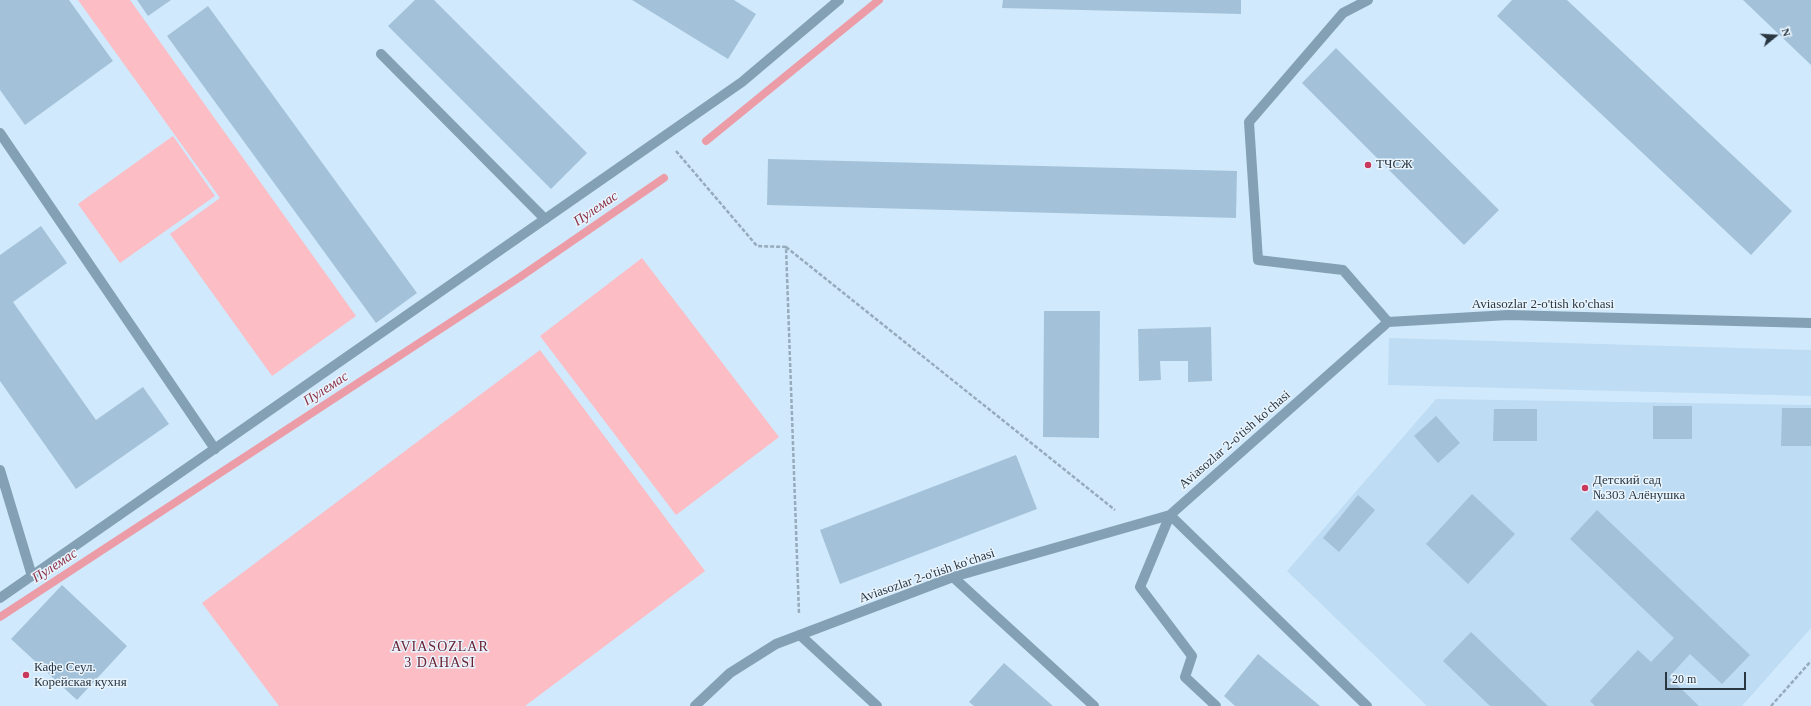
<!DOCTYPE html>
<html>
<head>
<meta charset="utf-8">
<style>
	body { margin:0 }
	#map { position:relative; width:1811px; height:706px; overflow:hidden; background:#d0e9fc; font-family:Georgia,serif }
	canvas { display:block }
	.north { position:absolute; left:1755px; top:16px; width:40px; height:40px; -webkit-text-stroke:3px #e8f4fe; paint-order:stroke; rotate:72deg; font-size:11px; font-weight:700; line-height:16px; text-align:center; color:#2a3640 }
	.north::after { content:''; display:block; margin:auto; width:14px; height:18px; background:#2a3640; clip-path:polygon(50% 0,100% 100%,50% 72%,0 100%) }
	.scale { position:absolute; left:1665px; top:672px; width:81px; height:18px; box-sizing:border-box; border:2px solid #2a3640; border-top:0; padding-left:5px; font-size:12px; line-height:14px; white-space:nowrap; color:#2a3640; -webkit-text-stroke:3px #e8f4fe; paint-order:stroke }
</style>
</head>
<body>
<div id="map">
<canvas width="1811" height="706"></canvas>
<div class="north">N</div>
<div class="scale">20 m</div>
</div>
<script>
const ctx = document.querySelector('canvas').getContext('2d');
ctx.lineJoin = 'round';
function fillPath(path, color) { ctx.fillStyle = color; ctx.fill(path, 'evenodd'); }
const shape = rows => new Path2D(rows.map(r => 'M' + r).join(''));
function stroke(path, color, width, dash) { ctx.strokeStyle = color; ctx.lineWidth = width; ctx.lineCap = dash ? 'butt' : 'round'; ctx.setLineDash(dash || []); ctx.stroke(path); }
function label(font, color, halo, rows, align = 'center') {
  ctx.font = font + ' Georgia,serif'; ctx.lineWidth = 3; ctx.setLineDash([]); ctx.textBaseline = 'middle'; ctx.strokeStyle = halo; ctx.fillStyle = color; for (const [text, x, y, turn = 0] of rows) {
    ctx.save(); ctx.translate(x, y); ctx.rotate((+turn || 0) * Math.PI / 180); ctx.textAlign = isNaN(turn) ? turn : align; if (halo) ctx.strokeText(text, 0, 0); ctx.fillText(text, 0, 0); ctx.restore();
  }
}
const built = shape([
	[1389,338,1811,350,1811,396,1388,385],
	[1436,399,1811,405,1811,628,1742,706,1427,706,1287,571]
]);
const green = shape([
	[78,0,130,0,356,316,272,376,170,234,220,198],
	[173,136,215,196,120,263,78,204],
	[642,258,779,437,676,515,540,336],
	[540,350,705,571,525,706,279,706,202,603]
]);
const stream = shape([
	[706,141,879,0],
	[0,617,520,277,664,178]
]);
const building = shape([
	[0,0,69,0,113,61,25,125,0,90],
	[137,0,171,0,148,16],
	[415,0,434,0,587,153,551,189,388,26],
	[632,0,734,0,756,14,728,59],
	[1003,0,1241,0,1241,14,1002,8],
	[1512,0,1567,0,1792,211,1751,255,1497,16],
	[1743,0,1811,0,1811,65],
	[208,6,417,293,376,323,167,36],
	[1336,48,1499,210,1464,245,1302,83],
	[768,159,1237,171,1236,218,767,205],
	[41,226,67,263,13,302,96,420,143,387,169,424,76,489,0,381,0,255],
	[1044,311,1100,311,1099,438,1043,437],
	[1211,327,1212,381,1188,382,1188,361,1160,361,1161,380,1139,381,1138,329],
	[1653,406,1692,406,1692,439,1653,439],
	[1782,408,1811,408,1811,446,1781,446],
	[1494,409,1537,409,1537,441,1493,441],
	[1436,416,1460,443,1438,463,1414,436],
	[1016,455,1037,509,840,584,820,530],
	[1472,494,1515,534,1468,584,1426,544],
	[1358,495,1375,510,1339,552,1323,538],
	[1597,510,1750,655,1722,684,1690,654,1669,677,1699,706,1595,706,1590,701,1638,650,1651,662,1674,638,1570,539],
	[62,585,127,646,77,700,11,639],
	[1471,632,1548,706,1490,706,1443,661],
	[1258,654,1320,706,1235,706,1224,696],
	[1004,663,1053,706,974,706,969,702]
]);
const path = shape([
	[676,151,757,246,786,247,799,614],
	[786,247,1115,510],
	[1771,706,1811,661]
]);
const lane = shape([
	[381,54,545,219],
	[0,470,32,576],
	[953,577,1094,706],
	[800,635,877,706],
	[1216,706,1185,677,1192,656,1140,587,1170,515,1367,706]
]);
const street = shape([
	[1368,0,1343,13,1249,122,1258,260,1343,270,1388,322],
	[0,133,215,449],
	[0,598,742,82,839,0],
	[695,706,730,673,776,644,953,577,1170,515,1388,322,1508,315,1811,323]
]);
const markers = [
	[1368,165,4,"#c8395b"],
	[1585,488,4,"#c8395b"],
	[26,675,4,"#c8395b"]
];
const poiNames = [
	["ТЧСЖ",1376,165],
	["Детский сад",1593,481],
	["№303 Алёнушка",1593,496],
	["Кафе Сеул.",34,668],
	["Корейская кухня",34,683]
];
const streetNames = [
	["Aviasozlar 2-o'tish ko'chasi",1543,305],
	["Aviasozlar 2-o'tish ko'chasi",1235,440,-41],
	["Aviasozlar 2-o'tish ko'chasi",927,576,-19]
];
const waterNames = [
	["Пулемас",596,209,-34],
	["Пулемас",326,389,-33],
	["Пулемас",55,566,-33]
];
const neighbourhoodNames = [
	["AVIASOZLAR",440,647],
	["3 DAHASI",440,663]
];
fillPath(built, '#bedcf3');
fillPath(green, '#fcbdc4');
stroke(stream, '#ec9ca7', 8);
fillPath(building, '#a3c2d9');
stroke(path, '#96abbb', 2.5, [4, 2]);
stroke(lane, '#84a0b4', 10);
stroke(street, '#84a0b4', 10);
for (const [x, y, r, color] of markers) { const dot = new Path2D(); dot.arc(x, y, r, 0, 2 * Math.PI); ctx.fillStyle = color; ctx.fill(dot); stroke(dot, '#e8f4fe', 1.5); }
label('13px', '#2a3640', '#e8f4fe', poiNames, 'left');
label('13px', '#2a3640', '#e8f4fe', streetNames);
label('italic 14px', '#8c2f42', '#e8f4fe', waterNames);
ctx.letterSpacing = '1px';
label('14px', '#682231', '#e8f4fe', neighbourhoodNames);
ctx.letterSpacing = '0px';
</script>
</body>
</html>
